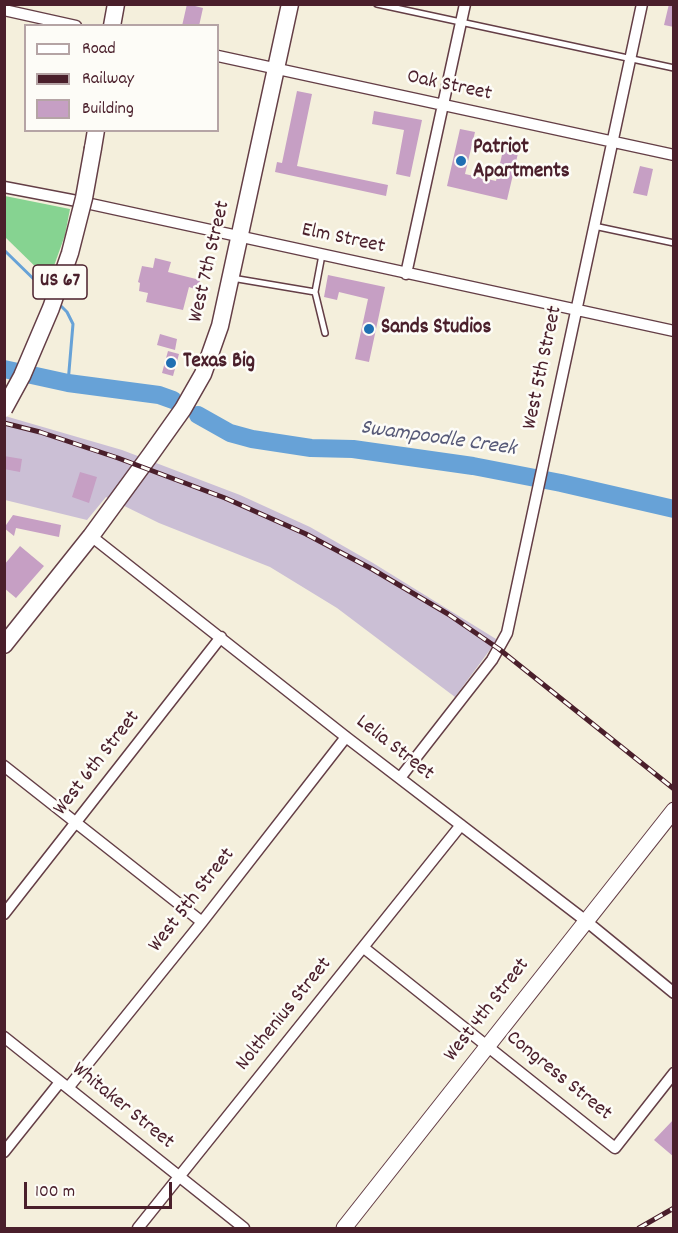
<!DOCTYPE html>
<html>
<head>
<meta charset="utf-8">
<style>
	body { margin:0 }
	#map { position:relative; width:678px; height:1233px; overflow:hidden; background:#f4efdc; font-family:Dekko,sans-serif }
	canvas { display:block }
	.frame { position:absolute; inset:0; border:6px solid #4a1f2b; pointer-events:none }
	.legend { position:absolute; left:24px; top:24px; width:195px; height:108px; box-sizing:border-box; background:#fdfcf7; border:2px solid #b5a4a5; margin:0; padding:8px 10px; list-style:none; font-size:18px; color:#4a1f2b }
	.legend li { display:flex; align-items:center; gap:12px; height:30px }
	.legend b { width:30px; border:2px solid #b5a4a5 }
	.scale { position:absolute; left:24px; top:1182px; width:148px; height:27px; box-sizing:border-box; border:3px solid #4a1f2b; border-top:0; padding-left:8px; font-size:18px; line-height:21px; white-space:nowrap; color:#4a1f2b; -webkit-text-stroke:4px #fdfcf7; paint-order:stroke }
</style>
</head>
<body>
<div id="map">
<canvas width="678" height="1233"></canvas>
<div class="frame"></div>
<ul class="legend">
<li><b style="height:8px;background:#fff"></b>Road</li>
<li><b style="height:8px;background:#4a1f2b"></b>Railway</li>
<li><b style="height:16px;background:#c69fc4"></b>Building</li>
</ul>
<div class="scale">100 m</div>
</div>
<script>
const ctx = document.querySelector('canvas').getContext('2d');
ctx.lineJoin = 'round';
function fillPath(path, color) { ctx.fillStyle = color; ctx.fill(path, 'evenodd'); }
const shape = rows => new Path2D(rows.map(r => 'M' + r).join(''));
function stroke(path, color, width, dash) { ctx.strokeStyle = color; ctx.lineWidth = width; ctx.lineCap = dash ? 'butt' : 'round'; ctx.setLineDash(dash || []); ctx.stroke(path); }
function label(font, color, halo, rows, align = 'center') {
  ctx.font = font + ' Dekko,sans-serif'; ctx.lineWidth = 5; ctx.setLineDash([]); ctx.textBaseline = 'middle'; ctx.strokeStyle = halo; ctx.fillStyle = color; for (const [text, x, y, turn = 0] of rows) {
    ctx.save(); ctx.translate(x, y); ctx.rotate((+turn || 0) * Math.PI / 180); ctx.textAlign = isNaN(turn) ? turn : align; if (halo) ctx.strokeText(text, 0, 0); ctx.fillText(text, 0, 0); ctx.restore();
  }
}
const industrial = shape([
	[5,416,122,450,240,495,310,527,373,563,496,639,495,643,455,697,337,608,270,567,159,523,106,497,87,520,5,500]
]);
const green = shape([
	[5,196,70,209,65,235,49,280,5,237]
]);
const stream = shape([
	[4,250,50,295],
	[59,304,67,312,73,324,68,383]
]);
const river = shape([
	[4,369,68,383,159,395,173,400],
	[198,415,230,433,252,439,311,448,353,449,473,466,561,483,674,509]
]);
const building = shape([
	[187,4,203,8,199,26,182,26],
	[669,4,674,4,674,27,664,25],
	[297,91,312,94,297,166,388,185,386,196,275,172,277,162,282,163],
	[374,111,422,120,410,177,396,174,404,130,372,124],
	[460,129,475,132,465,174,496,181,504,146,519,149,507,200,447,186],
	[640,166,653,169,647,196,633,193],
	[155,258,171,262,168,272,200,280,198,290,189,287,183,310,146,302,148,293,139,291,140,283,138,282,142,266,153,268],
	[328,275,385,287,369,362,355,359,368,299,339,292,337,300,324,297],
	[160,334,177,339,175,350,157,345],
	[168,351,179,354,173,376,162,373],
	[4,456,22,459,20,472,4,469],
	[80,472,97,477,89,503,72,497],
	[13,515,61,525,59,537,16,528,14,536,4,528],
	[20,546,44,566,16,598,4,588,4,565],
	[674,1119,674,1157,654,1140]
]);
const service = shape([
	[377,4,674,68],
	[594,226,674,243],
	[232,278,315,292,322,255],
	[315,292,325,333]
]);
const minor = shape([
	[4,10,76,26],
	[218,56,674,155],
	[4,187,77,201,674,331],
	[406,274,465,4],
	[91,536,346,737,586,921,674,993],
	[4,766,202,922],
	[400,778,492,660,507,633,642,4],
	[4,914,221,637],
	[364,948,615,1148,674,1073],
	[4,1037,244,1228],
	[68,1088,202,922,346,737],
	[4,1152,60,1082],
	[138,1228,461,825]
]);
const secondary = shape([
	[344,1228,674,810]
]);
const primary = shape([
	[112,26,116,4],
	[93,148,96,130],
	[4,645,91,536,151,454,183,409,203,374,220,326,290,4]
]);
const rail = shape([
	[4,423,40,432,118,458,225,498,306,534,372,569,448,614,499,649,674,789],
	[639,1228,674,1208]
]);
const primaryBridge = shape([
	[4,409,22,376,51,308,70,253,84,198,93,148]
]);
const markers = [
	[461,161,6,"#1f6fb2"],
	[369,329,6,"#1f6fb2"],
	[171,363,6,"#1f6fb2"]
];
const shields = [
	[60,282,54]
];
const shieldNames = [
	["US 67",60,282]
];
const streetNames = [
	["Oak Street",449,87,12],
	["Elm Street",343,240,12],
	["West 7th Street",211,262,-77],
	["West 5th Street",544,368,-78],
	["Lelia Street",394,749,38],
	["West 6th Street",98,764,-52],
	["West 5th Street",193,901,-52],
	["West 4th Street",488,1011,-52],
	["Nolthenius Street",285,1015,-51],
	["Congress Street",558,1077,39],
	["Whitaker Street",122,1107,39]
];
const poiNames = [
	["Patriot",473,149],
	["Apartments",473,173],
	["Sands Studios",381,329],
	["Texas Big",183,363]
];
const waterNames = [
	["Swampoodle Creek",438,440,8]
];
fillPath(industrial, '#cbbfd5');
fillPath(green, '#86d391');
stroke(stream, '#67a2d7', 3);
stroke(river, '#67a2d7', 18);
fillPath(building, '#c69fc4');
stroke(service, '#643e46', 8);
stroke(minor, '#643e46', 13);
stroke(secondary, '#643e46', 17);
stroke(primary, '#643e46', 19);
stroke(service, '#fff', 5);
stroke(minor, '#fff', 10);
stroke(secondary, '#fff', 15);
stroke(primary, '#fff', 16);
stroke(rail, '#4a1f2b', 5);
stroke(rail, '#fdfcf7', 3, [9]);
stroke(primaryBridge, '#643e46', 19, []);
stroke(primaryBridge, '#fff', 16);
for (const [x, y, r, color] of markers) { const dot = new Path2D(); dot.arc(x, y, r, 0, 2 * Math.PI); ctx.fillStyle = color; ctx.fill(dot); stroke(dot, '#fdfcf7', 2); }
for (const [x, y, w] of shields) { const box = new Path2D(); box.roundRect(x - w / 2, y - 17, w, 34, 4.5); ctx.fillStyle = '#fdfcf7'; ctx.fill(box); stroke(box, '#4a1f2b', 1.5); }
label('bold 20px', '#4a1f2b', null, shieldNames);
label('21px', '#4a1f2b', '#fdfcf7', streetNames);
label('bold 21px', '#4a1f2b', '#fdfcf7', poiNames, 'left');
label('italic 22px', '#575a78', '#fdfcf7', waterNames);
</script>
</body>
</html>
